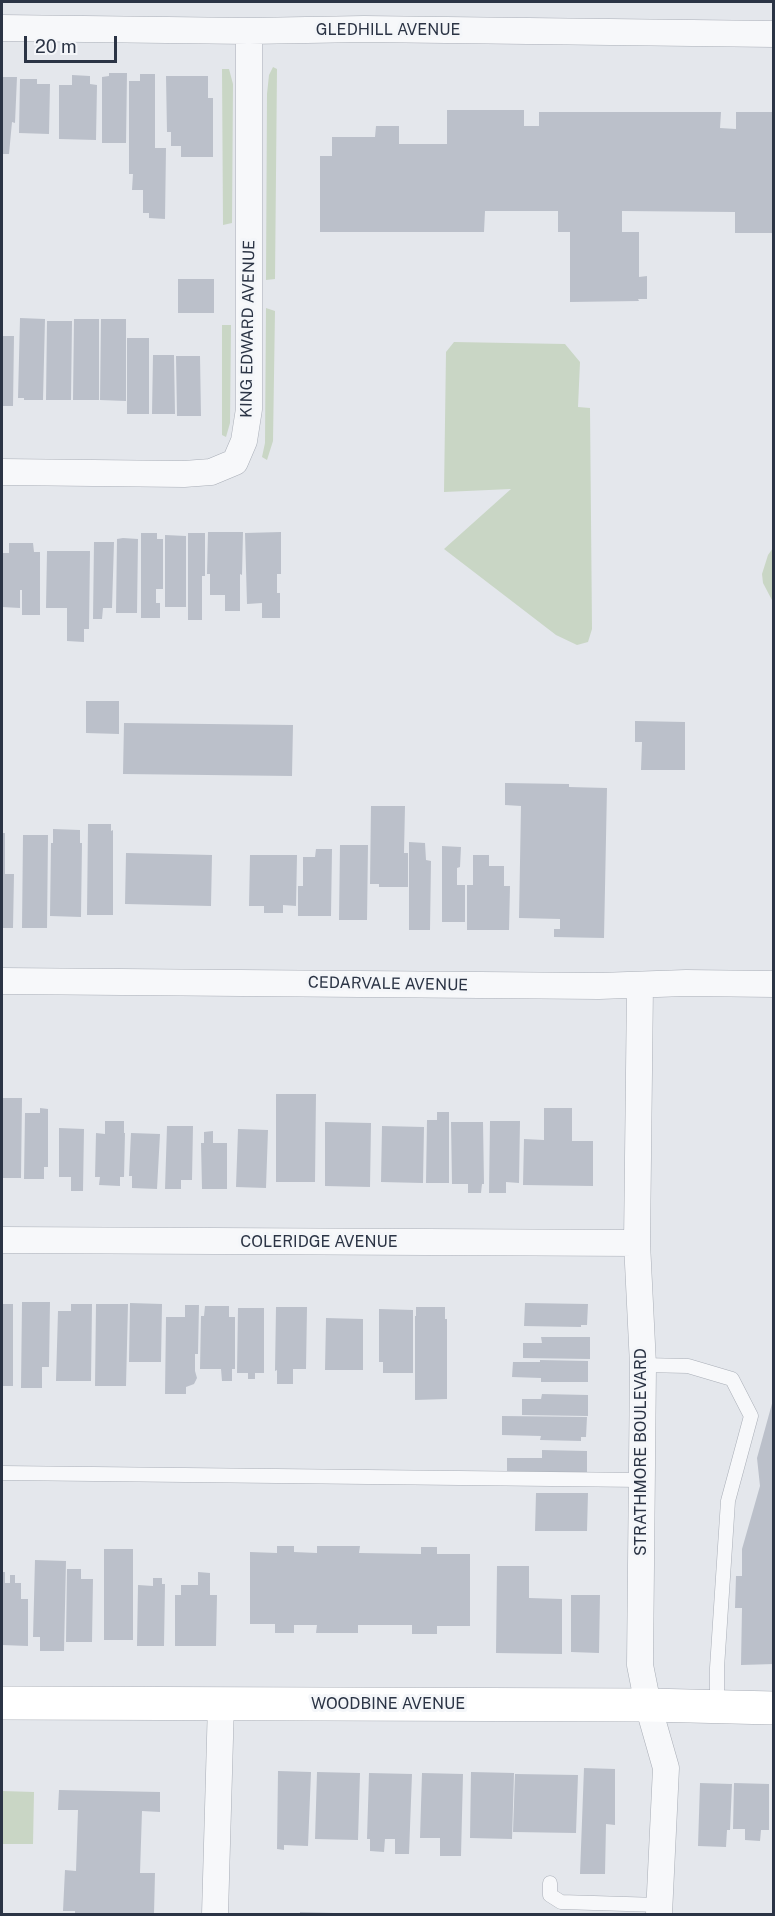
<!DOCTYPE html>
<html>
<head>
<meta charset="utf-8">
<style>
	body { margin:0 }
	#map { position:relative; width:775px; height:1916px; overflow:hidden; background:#e4e7ec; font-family:"Public Sans",sans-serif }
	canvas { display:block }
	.frame { position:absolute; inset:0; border:3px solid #2b3445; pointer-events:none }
	.scale { position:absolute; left:24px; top:36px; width:93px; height:27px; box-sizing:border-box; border:3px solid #2b3445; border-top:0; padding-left:8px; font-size:18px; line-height:21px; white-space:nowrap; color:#2b3445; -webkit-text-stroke:4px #f4f6f9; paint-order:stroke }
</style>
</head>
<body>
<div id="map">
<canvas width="775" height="1916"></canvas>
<div class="frame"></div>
<div class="scale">20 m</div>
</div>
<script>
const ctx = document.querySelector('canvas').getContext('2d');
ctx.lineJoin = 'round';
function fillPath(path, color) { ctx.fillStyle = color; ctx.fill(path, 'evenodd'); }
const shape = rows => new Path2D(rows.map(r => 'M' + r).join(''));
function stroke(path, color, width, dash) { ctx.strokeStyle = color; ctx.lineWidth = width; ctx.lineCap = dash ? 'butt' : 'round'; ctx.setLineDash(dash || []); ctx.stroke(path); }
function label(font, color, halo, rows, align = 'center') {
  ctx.font = font + ' "Public Sans",sans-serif'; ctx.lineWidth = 6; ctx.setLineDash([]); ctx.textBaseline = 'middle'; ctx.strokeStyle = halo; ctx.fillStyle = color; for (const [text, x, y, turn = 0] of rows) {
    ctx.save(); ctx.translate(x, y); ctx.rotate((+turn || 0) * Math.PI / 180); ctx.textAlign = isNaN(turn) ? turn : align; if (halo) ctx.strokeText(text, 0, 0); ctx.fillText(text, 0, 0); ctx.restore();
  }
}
const green = shape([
	[273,67,277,69,275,279,266,280,267,94,269,75],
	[222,69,229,69,233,84,232,223,223,225],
	[266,308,275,311,273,441,267,460,262,457,265,443],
	[222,325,231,325,230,423,226,437,222,435],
	[454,342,565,344,580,362,578,407,590,408,592,629,588,642,577,645,556,635,444,549,511,489,444,492,446,352],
	[773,548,773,602,763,583,762,574,768,555],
	[2,1791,34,1792,33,1844,2,1844]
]);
const building = shape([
	[109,73,127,73,126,143,102,143,102,77,109,76],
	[140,74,155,74,155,148,166,148,165,219,149,218,149,213,143,213,143,190,132,190,133,174,129,174,129,81,140,81],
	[72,75,90,76,90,84,97,85,96,140,59,139,59,85,72,85],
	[166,76,208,76,208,98,213,98,213,157,181,157,181,146,171,146,171,132,167,132],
	[2,77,17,77,15,123,12,122,9,154,2,154],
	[20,79,37,79,37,84,50,84,49,134,19,133],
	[447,110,524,110,524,126,539,126,539,112,721,112,720,128,736,129,736,112,774,112,774,233,735,233,735,212,622,211,622,232,639,232,639,277,647,276,647,299,638,299,639,301,570,302,570,232,558,232,558,211,485,211,484,232,320,232,320,156,332,156,332,137,375,137,376,126,399,126,399,144,447,144],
	[178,279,214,279,214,313,178,313],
	[20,318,45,319,43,400,24,400,24,398,18,398],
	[74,319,99,319,99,400,73,400],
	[101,319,126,319,126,401,100,400],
	[47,321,72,321,71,400,46,400],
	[2,336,14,336,13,406,2,406],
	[127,338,149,338,149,414,127,414],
	[153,355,174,355,175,414,152,414],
	[176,356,200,356,201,416,177,416],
	[208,532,243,532,242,575,240,574,240,611,225,611,225,595,210,595,210,574,207,574],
	[281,532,281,574,277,574,277,593,280,593,280,618,262,618,262,603,247,604,245,533],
	[141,533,157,533,157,539,163,539,163,589,156,589,156,603,160,603,160,618,141,618],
	[188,533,205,533,205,576,202,576,202,620,188,620],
	[165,535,186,536,186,607,165,607],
	[123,538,138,539,137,613,116,613,117,539],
	[94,542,114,542,112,608,103,608,102,619,93,619],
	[9,543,33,543,34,552,40,552,40,615,22,615,22,590,20,590,20,608,2,607,2,553,9,553],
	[47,551,90,551,89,629,84,629,84,642,67,641,67,608,46,608],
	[86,701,119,701,119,734,86,733],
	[635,721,685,722,685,770,641,770,642,742,635,742],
	[124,723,293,725,292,776,123,774],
	[505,783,569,784,569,787,607,788,604,938,554,937,554,929,560,929,560,919,519,918,521,806,505,805],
	[371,806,405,806,404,853,408,853,408,887,379,887,379,884,370,884],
	[88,824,111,824,111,831,113,830,113,915,87,915],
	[53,829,80,830,80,843,82,843,81,917,50,916,51,843,53,843],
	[2,833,5,833,5,874,14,874,13,928,2,928],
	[23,835,48,835,47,928,22,928],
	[409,842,425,843,426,860,431,861,430,930,409,930],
	[340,845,368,845,367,920,339,920],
	[442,846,461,847,460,867,457,868,457,885,465,885,465,922,442,922],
	[316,849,332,849,331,916,298,916,298,886,303,886,303,857,315,857],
	[126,853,212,855,211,906,125,904],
	[250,855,297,855,296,906,283,905,283,913,264,913,264,906,249,906],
	[473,855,489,855,489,866,504,866,504,886,510,886,509,930,467,930,467,885,473,885],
	[276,1094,316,1094,315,1182,276,1182],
	[2,1098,22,1098,21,1178,2,1178],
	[40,1108,48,1109,48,1167,44,1167,44,1179,24,1179,25,1113,40,1113],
	[544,1108,572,1108,572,1141,593,1141,593,1186,523,1185,524,1139,544,1140],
	[437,1112,449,1112,449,1183,426,1183,427,1120,437,1120],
	[105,1121,124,1121,124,1133,125,1133,124,1177,120,1177,120,1186,99,1185,100,1177,95,1177,96,1133,105,1134],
	[490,1121,520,1121,519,1183,506,1182,506,1193,489,1193],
	[325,1122,371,1123,370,1187,325,1186],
	[451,1122,483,1122,484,1184,482,1184,481,1193,468,1193,468,1184,452,1184],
	[167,1126,193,1126,192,1180,181,1180,181,1189,165,1189],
	[382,1126,424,1127,423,1183,381,1182],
	[59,1128,84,1129,83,1191,71,1191,71,1177,59,1177],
	[238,1129,268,1130,266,1188,236,1187],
	[213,1131,213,1143,227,1143,227,1189,202,1189,201,1143,204,1143,204,1132],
	[131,1133,160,1134,157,1189,132,1188,132,1176,129,1176],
	[22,1302,50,1302,49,1367,42,1367,42,1388,21,1388],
	[130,1303,162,1304,161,1362,129,1362],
	[525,1303,588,1304,587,1325,581,1325,581,1327,524,1326],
	[2,1304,13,1304,13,1386,2,1386],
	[71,1304,92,1304,91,1381,56,1381,58,1311,71,1311],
	[96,1304,128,1304,126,1386,95,1386],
	[185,1305,199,1305,198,1354,195,1354,195,1371,197,1378,194,1384,186,1387,186,1394,165,1394,166,1317,185,1317],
	[205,1306,229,1306,229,1317,235,1317,235,1369,232,1369,232,1381,222,1381,221,1369,200,1369,201,1316,204,1316],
	[276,1307,307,1307,306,1369,293,1369,293,1384,277,1384,277,1370,275,1371],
	[416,1307,445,1307,445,1319,447,1319,447,1399,415,1400,415,1316,416,1316],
	[238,1308,264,1308,264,1373,255,1373,255,1379,248,1379,248,1373,237,1373],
	[379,1309,413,1310,413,1373,383,1373,383,1362,379,1362],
	[326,1318,363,1319,363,1370,325,1370],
	[541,1337,590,1337,590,1359,523,1358,523,1343,542,1343],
	[540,1360,588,1361,588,1382,541,1382,541,1378,512,1377,513,1362,540,1362],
	[542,1394,588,1395,588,1416,522,1415,522,1399,541,1399],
	[773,1400,774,1664,741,1665,742,1608,735,1608,736,1576,742,1576,742,1549,760,1486,757,1458],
	[502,1416,587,1417,586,1437,581,1437,581,1441,540,1440,541,1436,502,1435],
	[542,1450,587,1451,587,1473,507,1473,507,1458,542,1458],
	[536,1493,588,1493,587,1531,535,1531],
	[277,1546,294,1546,294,1552,317,1553,317,1546,360,1546,359,1553,421,1554,421,1547,437,1547,437,1554,470,1554,470,1626,437,1626,437,1634,412,1634,412,1625,358,1625,358,1633,316,1633,317,1625,294,1625,294,1633,275,1633,275,1624,250,1624,250,1552,277,1553],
	[104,1549,133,1549,133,1640,104,1640],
	[35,1560,66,1561,64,1651,40,1651,40,1637,33,1637],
	[497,1566,529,1566,529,1598,562,1599,562,1654,496,1653],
	[67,1569,81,1569,81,1579,93,1579,92,1642,66,1642],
	[2,1572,5,1572,5,1583,10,1583,10,1575,15,1575,15,1583,21,1583,21,1599,28,1599,28,1646,2,1645],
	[198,1572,210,1573,210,1595,217,1595,216,1646,175,1646,175,1595,181,1595,181,1585,198,1585],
	[153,1578,162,1578,162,1584,165,1584,164,1646,137,1646,138,1585,153,1586],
	[571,1595,600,1595,599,1653,571,1652],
	[584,1768,615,1769,615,1825,606,1824,605,1874,580,1874],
	[278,1771,311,1772,308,1846,284,1845,284,1850,277,1849],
	[317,1772,360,1773,358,1840,315,1839],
	[471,1772,514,1773,512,1839,470,1838],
	[369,1773,412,1774,409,1854,395,1854,395,1839,385,1839,384,1852,370,1851,370,1839,367,1839],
	[422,1773,463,1774,461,1856,440,1856,440,1838,420,1838],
	[515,1774,578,1775,576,1833,513,1832],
	[700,1783,732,1784,730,1830,727,1830,726,1847,698,1846],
	[734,1783,769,1784,769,1830,761,1830,760,1841,745,1840,745,1829,733,1829],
	[59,1790,160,1792,160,1812,142,1811,140,1873,155,1873,154,1914,75,1914,75,1911,63,1911,65,1870,76,1871,78,1810,58,1810],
	[300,1912,334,1913,333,1914,300,1914]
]);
const service = shape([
	[643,1365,688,1366,732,1379,751,1416,728,1501,717,1668,717,1708],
	[2,1473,642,1480],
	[550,1883,550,1895,561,1902,659,1905]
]);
const minor = shape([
	[2,28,249,31,364,29,774,34],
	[2,472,184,474,211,472,235,462,244,441,249,409,249,31],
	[2,981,599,986,686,983,774,984],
	[640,986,637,1243,643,1365,640,1665,648,1705,666,1768,659,1914],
	[2,1240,637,1243],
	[215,1914,221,1703]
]);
const secondary = shape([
	[2,1703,648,1705,774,1708]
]);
const streetNames = [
	["GLEDHILL AVENUE",388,30],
	["KING EDWARD AVENUE",248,329,-89],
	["CEDARVALE AVENUE",388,984,1],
	["COLERIDGE AVENUE",319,1242],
	["STRATHMORE BOULEVARD",641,1452,-90],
	["WOODBINE AVENUE",388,1704]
];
fillPath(green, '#c9d6c5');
fillPath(building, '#bbc0ca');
stroke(service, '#a9aeb7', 15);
stroke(minor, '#a9aeb7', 27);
stroke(secondary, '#a9aeb7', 34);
stroke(service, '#f7f8fa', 14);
stroke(minor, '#f7f8fa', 26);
stroke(secondary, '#fff', 33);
label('16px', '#2b3445', '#f4f6f9', streetNames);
</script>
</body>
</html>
